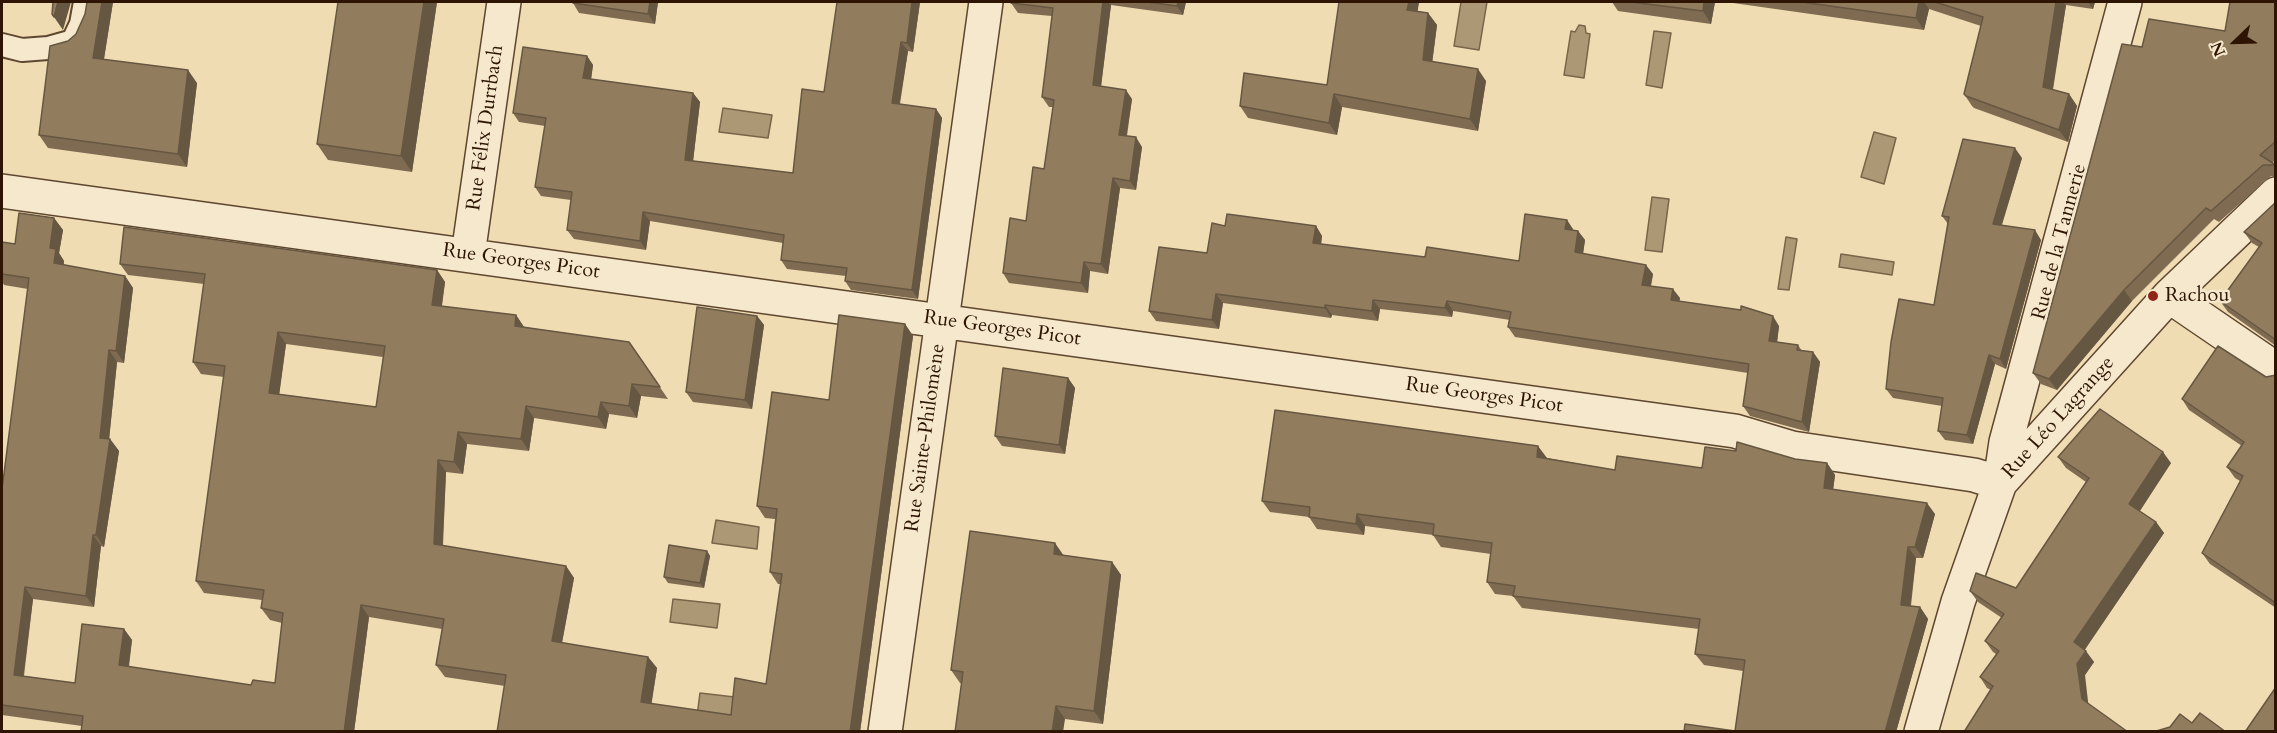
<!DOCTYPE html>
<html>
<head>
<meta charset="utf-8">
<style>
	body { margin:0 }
	#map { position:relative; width:2277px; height:733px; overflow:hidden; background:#efdcb2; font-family:Cardo,serif }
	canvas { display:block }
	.frame { position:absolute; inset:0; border:3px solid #2d1403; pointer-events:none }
	.north { position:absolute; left:2205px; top:12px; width:60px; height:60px; -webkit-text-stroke:4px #f5e8cd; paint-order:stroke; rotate:247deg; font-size:16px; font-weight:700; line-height:24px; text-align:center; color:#2d1403 }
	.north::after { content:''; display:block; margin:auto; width:21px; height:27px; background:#2d1403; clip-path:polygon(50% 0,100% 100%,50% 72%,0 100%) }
</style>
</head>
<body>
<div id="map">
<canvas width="2277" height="733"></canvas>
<div class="frame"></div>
<div class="north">N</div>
</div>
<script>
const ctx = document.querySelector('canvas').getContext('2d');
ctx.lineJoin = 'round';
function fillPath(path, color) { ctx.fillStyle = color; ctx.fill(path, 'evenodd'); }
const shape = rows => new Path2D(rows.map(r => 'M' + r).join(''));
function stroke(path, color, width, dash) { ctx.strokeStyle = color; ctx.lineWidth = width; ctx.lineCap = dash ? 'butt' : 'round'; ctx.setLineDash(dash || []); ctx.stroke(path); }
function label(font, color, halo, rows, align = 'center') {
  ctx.font = font + ' Cardo,serif'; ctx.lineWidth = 5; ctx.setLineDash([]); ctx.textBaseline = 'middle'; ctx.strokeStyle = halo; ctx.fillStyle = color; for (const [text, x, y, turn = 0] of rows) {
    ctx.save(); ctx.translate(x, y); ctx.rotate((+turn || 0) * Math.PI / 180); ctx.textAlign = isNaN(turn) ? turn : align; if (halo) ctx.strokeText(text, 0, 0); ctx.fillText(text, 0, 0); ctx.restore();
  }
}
const water = shape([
	[1461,2,1487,2,1479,50,1454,46,1461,2],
	[1579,25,1585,26,1586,33,1590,34,1584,78,1564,75,1571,31,1575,32,1579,25],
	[1654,31,1671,33,1662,88,1646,85,1654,31],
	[723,108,772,115,768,138,719,132,723,108],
	[1874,132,1896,138,1884,184,1861,177,1874,132],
	[1652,197,1669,199,1662,252,1645,250,1652,197],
	[1786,237,1797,239,1789,290,1778,289,1786,237],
	[1841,254,1894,262,1892,275,1839,267,1841,254],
	[716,520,759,527,757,549,712,543,716,520],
	[673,599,720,604,717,628,670,622,673,599],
	[700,693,743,698,740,721,697,716,700,693]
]);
const service = shape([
	[2,45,22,50,48,48,73,41,81,24,85,2]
]);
const minor = shape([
	[2,191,1735,431,1792,448,1974,475,2000,483,2006,442,2125,2],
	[468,255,504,2],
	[2169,296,2276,369],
	[885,732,986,2],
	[1921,732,1958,602,2000,483,2169,296,2276,194]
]);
const wall = shape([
	[87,2,113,2,104,59,197,83,187,167,48,148,39,135,68,41,76,34,85,14],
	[338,2,437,2,412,172,328,160,317,144],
	[573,2,658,2,655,24,579,13,573,3],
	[920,2,913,52,908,51,900,104,936,109,942,118,918,299,851,290,845,281,846,276,787,269,781,260,783,243,650,221,646,250,574,239,567,230,571,200,541,196,535,187,545,126,519,122,513,113,587,56,593,65,591,79,693,93,700,102,693,161,793,173,824,92],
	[1012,2,1186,2,1183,15,1111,5,1101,86,1132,99,1127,136,1142,147,1136,190,1120,188,1108,274,1090,271,1088,293,1009,283,1003,273,1026,221,1044,169,1053,107,1049,107,1042,97,1052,16,1018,13,1011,3],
	[1339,2,1419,2,1417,11,1428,13,1437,25,1432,62,1486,81,1478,131,1342,107,1337,135,1248,118,1240,106,1327,85],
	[1612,2,1715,2,1711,24,1618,11],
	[1726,2,2095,2,2093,9,2066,5,2053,90,2069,94,2077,106,2068,142,1974,108,1972,106,1964,94,1981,26,1929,9,1924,30],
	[2276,2,2276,159,2272,163,2276,165,2276,176,2271,176,2219,222,2214,219,2132,301,2057,390,2041,384,2033,373,2142,47,2225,31],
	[2022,158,2002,225,2041,240,2006,369,1995,364,1973,444,1945,440,1938,431,1942,406,1893,398,1886,389,1934,305,1948,224,1942,216],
	[2276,202,2276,346,2228,312,2220,301,2259,247,2252,243,2244,232],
	[19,213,54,218,63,230,59,253,64,261,64,265,125,276,133,288,124,363,117,362,109,439,110,439,119,451,104,547,101,546,94,607,33,599,24,676,75,683,82,624,124,629,132,640,129,667,251,685,253,680,275,683,282,623,270,620,261,608,262,600,204,593,196,581,224,377,201,374,193,362,204,284,128,275,120,264,124,227,437,270,445,282,442,306,516,315,524,327,629,342,668,399,641,396,637,418,609,414,606,429,534,418,529,451,467,444,463,474,446,472,443,546,566,566,574,578,562,643,648,657,657,668,651,704,731,715,735,678,766,684,781,584,778,584,770,572,775,519,765,518,757,506,772,392,829,400,839,315,905,324,913,336,860,732,497,732,505,686,445,677,436,665,442,629,369,617,354,732,81,732,82,726,2,715,2,489,28,289,4,285,2,281,2,242,15,244],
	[286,344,383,357,376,407,279,394],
	[1567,220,1573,230,1578,231,1585,240,1583,253,1653,274,1651,286,1680,298,1679,301,1779,326,1777,342,1798,345,1802,351,1813,352,1820,362,1809,432,1750,416,1743,406,1748,373,1515,337,1508,327,1510,320,1453,311,1452,317,1380,309,1378,321,1332,315,1331,318,1223,303,1219,329,1156,321,1149,311,1207,253,1225,226,1316,226,1322,236,1321,244,1425,257,1519,261],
	[757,316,764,325,752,409,693,402,686,392],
	[2276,375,2276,608,2210,564,2202,553,2240,481,2235,478,2227,467,2242,446,2189,410,2182,399,2266,377],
	[1068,378,1075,388,1065,454,1002,446,995,436],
	[2058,457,2171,463,2140,511,2156,522,2164,533,2084,650,2094,662,2085,675,1991,690,1987,688,1980,677,1996,654,1993,652,1985,641,2002,618,1978,602,1970,591,2016,588,2086,482,2066,468],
	[1547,458,1615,470,1702,468,1795,459,1827,463,1835,475,1833,489,1935,514,1923,558,1916,558,1911,606,1920,607,1928,619,1896,732,1684,732,1735,731,1743,671,1704,665,1695,654,1699,629,1522,608,1513,596,1495,594,1487,582,1491,554,1441,547,1433,535,1365,526,1364,535,1317,529,1309,517,1270,512,1262,501],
	[707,551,710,556,704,588,668,583,664,577],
	[1063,555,1112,562,1121,575,1103,724,1065,719,960,683,951,670]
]);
const shadedWall = shape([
	[58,2,71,2,63,30,54,17],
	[102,2,113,2,102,71,93,58],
	[424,2,437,2,412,172,401,156],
	[650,2,658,2,655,24,648,14],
	[912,2,920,2,913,52,907,43],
	[1103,2,1108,2,1111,5,1100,95,1093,85],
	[1178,2,1186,2,1183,15,1177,6],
	[1409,2,1419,2,1416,22,1407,10],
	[1704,2,1715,2,1711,24,1703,11],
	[1919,2,1924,2,1929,9,1924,30,1916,18],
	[2056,2,2063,2,2066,5,2051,99,2043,87],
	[2088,2,2095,2,2093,9],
	[1428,13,1437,25,1431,72,1423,60],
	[901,42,908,51,898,112,892,103],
	[587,56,593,65,590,87,583,78],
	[1478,69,1486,81,1478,131,1470,119],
	[188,70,197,83,187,167,178,154],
	[1126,90,1132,99,1125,144,1119,135],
	[693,93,700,102,692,170,685,160],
	[1334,94,1342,107,1337,135,1329,123],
	[2069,94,2077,106,2068,142,2059,130],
	[936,109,942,118,918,299,912,290],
	[1136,137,1142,147,1136,190,1130,181],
	[2015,148,2022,158,1999,233,1993,224],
	[1113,178,1120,188,1108,274,1101,264],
	[643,212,650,221,646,250,640,241],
	[54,218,63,230,59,253,64,261,62,275,54,263,50,248],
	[1567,220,1573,229,1572,238,1565,229],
	[1316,226,1322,236,1320,253,1313,243],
	[2035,230,2041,240,2006,369,2000,359],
	[1578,231,1585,240,1582,261,1575,252],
	[1084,262,1090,271,1088,293,1081,283],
	[1646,265,1653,274,1649,295,1642,285],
	[437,270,445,282,440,317,432,305],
	[125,276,133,288,124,363,116,351],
	[1673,289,1680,298,1678,310,1671,300],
	[2124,290,2132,301,2057,390,2049,379],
	[1216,294,1223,303,1219,329,1212,320],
	[1373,300,1380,309,1378,321,1372,311],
	[1447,301,1453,311,1452,317,1445,308],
	[1325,305,1332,315,1331,318,1325,308],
	[516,315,524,327,523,338,515,326],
	[757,316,764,325,752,409,745,400],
	[1773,316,1779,326,1776,351,1769,341],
	[905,324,913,336,860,732,850,732],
	[278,332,286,344,278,404,269,393],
	[109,350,117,362,108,450,100,438],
	[1813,352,1820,362,1809,432,1802,422],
	[1989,355,1995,364,1973,444,1967,435],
	[1068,378,1075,388,1065,454,1059,445],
	[632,384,641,396,637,418,629,406],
	[601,402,609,414,606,429,598,417],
	[526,406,534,418,529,451,521,439],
	[458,432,467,444,463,474,454,462],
	[110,439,119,451,104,547,96,535],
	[1538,446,1547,458,1545,469,1537,457],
	[2163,452,2171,463,2137,515,2129,504],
	[438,460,446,472,442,556,434,544],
	[1827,463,1835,475,1832,499,1824,488],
	[1927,503,1935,514,1923,558,1915,547],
	[1357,514,1365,526,1364,535,1356,524],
	[2156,522,2164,533,2082,654,2074,642],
	[93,535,101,546,94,607,86,596],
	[1055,543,1064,556,1054,554],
	[1908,547,1916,558,1909,616,1901,605],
	[707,551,710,556,704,588,700,583],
	[1112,562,1121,575,1103,724,1094,711],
	[566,566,574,578,560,653,552,641],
	[25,587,33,599,22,686,14,675],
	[361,605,369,617,354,732,344,732],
	[1920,607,1928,619,1896,732,1885,732],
	[124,629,132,640,127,677,119,665],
	[2086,651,2094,662,2085,675,2089,710,2082,699,2077,664],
	[648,657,657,668,650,714,641,702],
	[1056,706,1065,719,1063,732,1052,732]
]);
const building = shape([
	[53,2,58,2,54,17,52,14,53,2],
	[87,2,102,2,93,58,188,70,178,154,39,135,50,46,68,41,76,34,85,14,87,2],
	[338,2,424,2,401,156,317,144,338,2],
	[573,2,650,2,648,14,573,3,573,2],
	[837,2,912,2,907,43,901,42,892,103,936,109,912,290,845,281,847,268,781,260,784,235,643,212,640,241,567,230,572,192,535,187,546,118,513,113,523,47,587,56,583,78,693,93,685,160,793,173,802,89,824,92,837,2],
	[1012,2,1103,2,1093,85,1126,90,1119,135,1136,137,1130,181,1113,178,1101,264,1084,262,1081,283,1003,273,1010,218,1026,221,1033,167,1044,169,1054,100,1042,97,1053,8,1011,3,1012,2],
	[1147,2,1178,2,1177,6,1147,2],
	[1339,2,1409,2,1407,10,1428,13,1423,60,1478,69,1470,119,1334,94,1329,123,1240,106,1244,73,1327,85,1339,2],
	[1631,2,1704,2,1703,11,1631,2],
	[1802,2,1919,2,1916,18,1802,2],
	[1935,2,2056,2,2043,87,2069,94,2059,130,1966,96,1964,94,1983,17,1935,2],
	[2230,2,2276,2,2276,141,2260,155,2276,165,2276,166,2273,165,2263,165,2211,211,2206,208,2124,290,2049,379,2033,373,2122,44,2142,47,2149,19,2225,31,2230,2],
	[1963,139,2015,148,1993,224,2035,230,2000,359,1989,355,1967,435,1938,431,1943,398,1886,389,1891,342,1899,299,1934,305,1949,217,1942,216,1963,139],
	[2276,202,2276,340,2220,301,2262,243,2244,232,2276,202],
	[19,213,54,218,50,248,56,249,54,263,125,276,116,351,109,350,100,438,110,439,96,535,93,535,86,596,25,587,14,675,75,683,82,624,124,629,119,665,251,685,253,680,275,683,283,613,261,608,264,590,196,581,225,366,193,362,205,274,120,264,124,227,437,270,432,305,516,315,515,326,629,342,660,387,632,384,629,406,601,402,598,417,526,406,521,439,458,432,454,462,438,460,434,544,566,566,552,641,648,657,641,702,731,715,735,678,766,684,782,574,770,572,777,509,757,506,772,392,829,400,839,315,905,324,850,732,497,732,506,675,436,665,444,619,361,605,344,732,81,732,83,716,2,705,2,489,29,278,2,274,2,242,15,244,19,213],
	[278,332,385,346,376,407,269,393,278,332],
	[1227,214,1316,226,1313,243,1425,257,1427,247,1519,261,1525,214,1567,220,1565,229,1578,231,1575,252,1646,265,1642,285,1673,289,1671,300,1741,310,1741,306,1773,316,1769,341,1798,345,1797,350,1813,352,1802,422,1743,406,1749,364,1508,327,1511,312,1447,301,1445,308,1373,300,1372,311,1325,305,1325,308,1216,294,1212,320,1149,311,1159,247,1207,253,1212,223,1225,226,1227,214],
	[697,307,757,316,745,400,686,392,697,307],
	[2218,346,2266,377,2276,375,2276,603,2202,553,2243,476,2227,467,2244,442,2182,399,2218,346],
	[1003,368,1068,378,1059,445,995,436,1003,368],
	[2100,409,2163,452,2129,504,2156,522,2074,642,2086,651,2077,664,2082,699,2128,732,1964,732,1993,686,1980,677,1999,651,1985,641,2004,614,1970,591,1976,573,2016,588,2089,478,2058,457,2100,409],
	[1275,410,1538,446,1537,457,1615,470,1617,456,1702,468,1705,447,1736,451,1737,442,1795,459,1827,463,1824,488,1927,503,1915,547,1908,547,1901,605,1920,607,1885,732,1684,732,1685,724,1735,731,1745,660,1695,654,1700,619,1513,596,1515,586,1487,582,1492,543,1433,535,1434,524,1357,514,1356,524,1309,517,1310,507,1262,501,1275,410],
	[970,531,1055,543,1054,554,1112,562,1094,711,1056,706,1052,732,955,732,963,672,951,670,970,531],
	[669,545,707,551,700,583,664,577,669,545],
	[2276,687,2276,732,2245,732,2276,687],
	[2200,713,2226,732,2153,732,2170,727,2180,714,2192,723,2200,713]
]);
const markers = [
	[2153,296,6,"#8f2418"]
];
const streetNames = [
	["Rue Félix Durrbach",486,128,-82],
	["Rue de la Tannerie",2060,242,-75],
	["Rue Georges Picot",521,262,8],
	["Rue Georges Picot",1002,329,8],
	["Rue Georges Picot",1484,396,8],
	["Rue Léo Lagrange",2059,418,-48],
	["Rue Sainte-Philomène",926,438,-82]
];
const poiNames = [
	["Rachou",2165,296]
];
fillPath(water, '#ad9876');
stroke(water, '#7a6348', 1.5);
stroke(service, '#5e462f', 26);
stroke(minor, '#5e462f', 36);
stroke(service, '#f5e8cd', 22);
stroke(minor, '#f5e8cd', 33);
fillPath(wall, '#7e6b51');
fillPath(shadedWall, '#665742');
fillPath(building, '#927c5e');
stroke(building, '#665742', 1.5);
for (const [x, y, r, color] of markers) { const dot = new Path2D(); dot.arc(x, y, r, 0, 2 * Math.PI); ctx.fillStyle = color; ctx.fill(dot); stroke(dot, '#f5e8cd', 2); }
label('20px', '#2d1403', '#f5e8cd', streetNames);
label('20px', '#2d1403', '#f5e8cd', poiNames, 'left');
</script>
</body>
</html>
